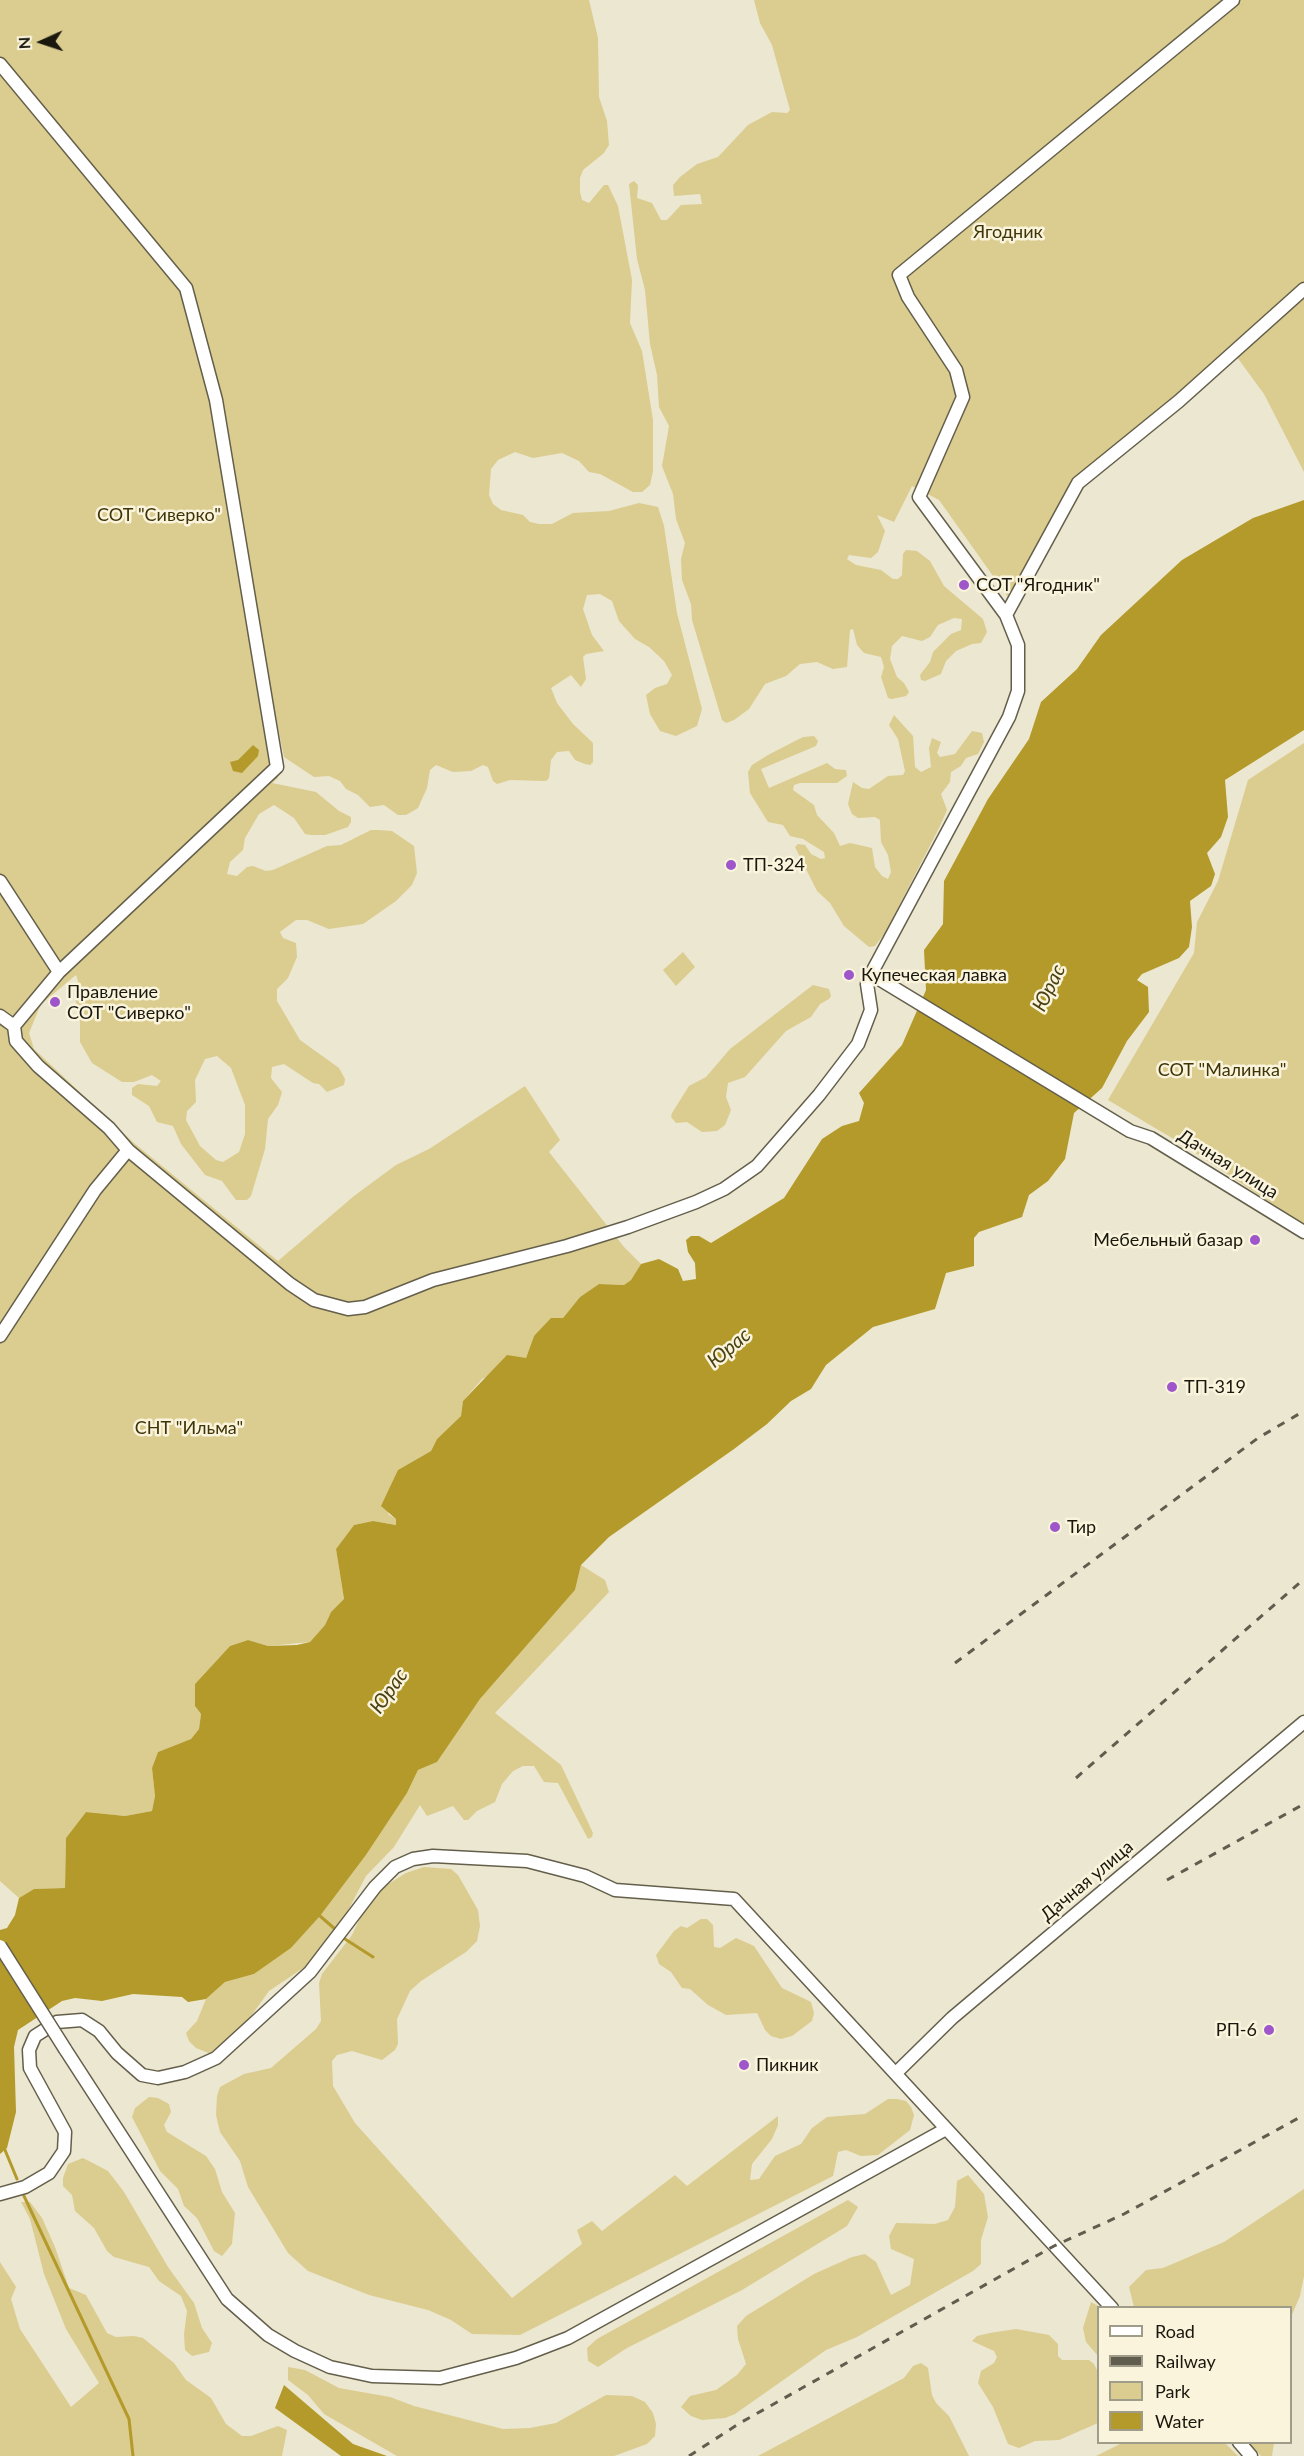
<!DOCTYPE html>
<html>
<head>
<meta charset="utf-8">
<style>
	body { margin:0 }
	#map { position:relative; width:1304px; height:2456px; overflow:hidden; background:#ece7d0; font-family:Lato,sans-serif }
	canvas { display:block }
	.legend { position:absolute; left:1097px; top:2306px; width:195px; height:138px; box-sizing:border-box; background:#faf4dd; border:2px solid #a09c8a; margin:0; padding:8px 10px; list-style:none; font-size:18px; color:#19170e }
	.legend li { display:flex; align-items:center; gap:12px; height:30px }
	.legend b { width:30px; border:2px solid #a09c8a }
	.north { position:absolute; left:12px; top:12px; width:60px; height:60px; -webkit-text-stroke:4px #faf4dd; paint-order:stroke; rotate:267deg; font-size:16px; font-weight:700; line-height:24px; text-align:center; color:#19170e }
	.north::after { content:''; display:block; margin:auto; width:21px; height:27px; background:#19170e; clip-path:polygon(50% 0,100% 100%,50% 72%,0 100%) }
</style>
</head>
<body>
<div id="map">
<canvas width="1304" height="2456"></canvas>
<ul class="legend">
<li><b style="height:8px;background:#fff"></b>Road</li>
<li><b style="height:8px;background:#605d4f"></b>Railway</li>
<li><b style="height:16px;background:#dbcc8f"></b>Park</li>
<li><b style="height:16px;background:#b39a2a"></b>Water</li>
</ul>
<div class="north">N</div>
</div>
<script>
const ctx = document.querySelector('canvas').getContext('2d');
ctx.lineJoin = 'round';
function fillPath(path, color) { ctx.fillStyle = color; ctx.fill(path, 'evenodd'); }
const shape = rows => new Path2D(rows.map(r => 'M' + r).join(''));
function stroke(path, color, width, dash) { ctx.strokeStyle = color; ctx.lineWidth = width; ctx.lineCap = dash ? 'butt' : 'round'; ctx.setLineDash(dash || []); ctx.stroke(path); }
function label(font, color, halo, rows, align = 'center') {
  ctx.font = font + ' Lato,sans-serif'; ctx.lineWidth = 5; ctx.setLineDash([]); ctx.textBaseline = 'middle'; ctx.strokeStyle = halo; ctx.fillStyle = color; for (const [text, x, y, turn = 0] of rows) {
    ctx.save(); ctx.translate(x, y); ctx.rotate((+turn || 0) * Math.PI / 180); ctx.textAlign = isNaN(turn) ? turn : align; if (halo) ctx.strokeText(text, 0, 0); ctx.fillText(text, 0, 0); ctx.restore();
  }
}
const green = shape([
	[0,0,589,0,598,38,599,97,607,121,609,145,604,153,583,170,580,178,580,192,582,200,589,203,604,185,608,185,618,206,632,280,630,323,642,351,653,420,653,471,650,485,642,492,633,492,600,474,589,472,579,461,562,453,533,458,515,452,498,460,491,469,489,495,493,504,501,510,523,515,530,522,539,524,552,524,573,513,609,511,639,503,658,507,664,526,677,613,702,709,697,726,676,736,660,731,650,714,646,695,655,688,667,684,672,675,664,661,649,647,635,639,619,621,612,601,600,594,587,595,583,609,592,635,604,651,586,654,583,657,586,679,581,687,571,675,551,688,557,703,573,724,593,743,593,762,590,765,585,764,575,760,569,751,557,752,551,760,549,778,546,781,510,780,497,784,493,781,488,767,483,765,471,771,453,772,436,765,430,770,427,788,418,808,406,815,398,815,384,805,370,807,358,795,346,789,340,781,329,776,314,777,284,757,266,668,278,778,272,783,316,792,339,811,351,817,351,822,348,827,325,835,311,835,305,834,294,818,274,805,259,814,245,838,243,850,230,862,227,874,237,876,247,867,253,866,266,871,273,870,327,846,341,845,371,830,378,830,392,831,414,846,417,873,412,885,396,901,363,924,329,929,307,920,296,920,280,932,283,938,296,943,297,957,288,978,277,989,277,1001,300,1040,339,1068,345,1079,344,1085,327,1092,319,1084,313,1083,284,1064,272,1067,271,1078,282,1092,278,1105,268,1119,265,1149,251,1196,247,1200,236,1200,222,1181,205,1175,181,1144,173,1126,157,1122,149,1106,132,1095,132,1088,138,1084,157,1086,161,1081,152,1075,134,1082,122,1082,92,1063,80,1042,80,1011,75,1000,78,981,76,975,41,1004,29,1033,34,1049,134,1143,278,1261,354,1196,396,1165,429,1149,525,1086,560,1140,549,1152,624,1247,641,1264,631,1280,624,1285,599,1284,580,1297,563,1318,534,1336,526,1358,482,1379,463,1401,461,1416,437,1439,431,1451,398,1470,388,1514,396,1519,397,1525,373,1521,354,1525,336,1549,344,1600,331,1612,325,1625,310,1642,268,1646,248,1640,230,1646,195,1684,195,1706,201,1714,199,1729,191,1739,158,1752,152,1768,155,1796,152,1811,125,1816,86,1812,66,1838,65,1888,34,1889,19,1898,0,1881],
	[217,1056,231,1068,245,1105,245,1134,239,1152,223,1162,216,1160,200,1146,186,1120,187,1111,196,1102,195,1080,205,1059],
	[754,0,1304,0,1304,472,1264,394,1231,349,1074,481,1008,597,939,500,912,486,894,522,877,515,885,531,878,552,871,558,849,555,847,559,856,565,881,570,893,579,898,579,902,575,903,554,906,550,917,551,930,561,944,586,983,619,987,632,981,643,972,644,956,651,946,661,941,674,925,681,921,680,920,675,930,662,933,652,951,634,961,630,962,619,954,618,938,625,930,637,922,641,902,636,892,646,890,659,897,677,904,683,909,692,906,696,892,699,888,698,881,677,884,667,881,657,864,653,857,645,853,629,850,630,847,667,833,669,817,662,800,664,786,676,765,684,749,709,734,720,726,723,722,720,692,620,691,604,682,580,681,559,685,543,676,519,673,494,662,466,669,426,659,407,657,375,650,344,645,290,637,259,629,184,634,181,638,185,637,198,652,203,661,220,667,220,681,205,702,204,700,194,674,196,673,185,680,177,697,164,718,157,748,125,772,112,787,113,790,110,772,45,760,23],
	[894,715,913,736,915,767,921,772,931,767,929,748,932,738,941,742,937,753,940,757,955,754,972,731,982,733,984,742,978,754,966,758,961,766,951,772,950,782,941,794,947,810,940,826,885,933,875,946,869,947,844,926,830,903,817,891,795,847,798,844,805,845,811,854,821,859,825,858,824,852,803,839,790,836,783,825,768,822,750,793,748,772,752,765,768,755,803,737,814,736,818,741,816,746,761,769,769,788,827,763,835,769,846,770,847,776,837,783,800,783,794,785,793,790,814,805,817,815,834,833,840,846,850,843,872,848,875,867,882,876,888,879,891,872,888,855,881,842,880,820,875,817,858,818,852,814,848,804,853,782,862,788,869,789,888,776,903,775,905,771,898,739,889,725],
	[1304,743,1304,1225,1182,1144,1108,1100,1194,953,1197,922,1218,881,1248,780],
	[683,952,695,967,676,986,663,970],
	[813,985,829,989,831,996,829,999,820,1004,811,1017,786,1031,745,1077,728,1083,726,1097,731,1110,725,1125,717,1131,702,1132,687,1122,676,1123,671,1117,672,1113,689,1086,706,1077,730,1049],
	[581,1565,605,1580,609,1592,495,1713,561,1765,593,1833,592,1837,588,1839,586,1835,558,1783,544,1782,534,1766,523,1766,513,1771,502,1784,495,1802,477,1811,468,1820,464,1820,453,1806,427,1816,420,1805,394,1847,366,1876,342,1922,312,1962,269,1991,246,2023,220,2050,211,2054,196,2048,189,2041,186,2033,197,2021,206,1999,225,1982,254,1974,291,1948,320,1916,366,1855,407,1793,418,1770,437,1762,480,1699,575,1590],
	[424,1867,451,1869,458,1875,478,1910,480,1926,477,1941,466,1952,421,1981,410,1991,397,2019,398,2044,395,2050,382,2060,352,2051,337,2055,332,2061,333,2086,355,2123,512,2298,582,2244,577,2230,592,2221,602,2231,675,2175,687,2186,778,2116,778,2125,772,2139,752,2164,750,2180,759,2179,775,2156,801,2144,812,2128,827,2117,865,2114,888,2099,897,2099,906,2101,911,2107,914,2115,910,2130,878,2155,861,2156,846,2150,838,2152,833,2176,520,2335,472,2334,451,2320,428,2310,369,2295,308,2271,288,2253,248,2187,240,2161,220,2132,216,2115,217,2096,220,2087,244,2074,271,2068,316,2029,321,2021,319,1983,322,1974,352,1935,364,1910,382,1888,406,1873],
	[701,1919,707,1919,713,1925,714,1947,720,1948,736,1938,754,1946,782,1988,811,2002,814,2013,812,2021,792,2036,781,2039,771,2036,765,2030,757,2013,726,2015,708,2005,690,1989,682,1988,671,1972,659,1964,656,1955,674,1931,681,1926,687,1928],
	[149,2097,158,2098,169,2104,171,2112,164,2125,167,2132,206,2156,215,2169,222,2192,235,2213,232,2244,222,2256,214,2251,197,2218,184,2206,178,2189,160,2171,132,2117,135,2108],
	[83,2158,108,2171,124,2192,168,2267,194,2303,202,2328,212,2343,209,2352,192,2356,185,2350,184,2334,187,2311,181,2296,159,2281,149,2267,114,2257,107,2251,94,2228,75,2211,72,2195,63,2186,63,2178,68,2164],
	[968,2175,984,2194,988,2217,981,2240,981,2264,973,2271,857,2337,826,2350,735,2414,725,2418,702,2420,691,2416,681,2407,690,2396,716,2390,737,2375,746,2364,738,2339,737,2326,746,2316,814,2274,852,2257,865,2254,876,2262,891,2295,910,2285,914,2259,891,2249,889,2236,896,2223,935,2224,948,2220,955,2207,957,2181],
	[1304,2189,1304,2276,1300,2296,1291,2317,1290,2308,1134,2307,1129,2287,1146,2270,1163,2268,1224,2242],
	[848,2200,858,2207,847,2226,742,2290,627,2348,598,2367,588,2361,587,2348,597,2339],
	[21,2202,30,2202,42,2218,55,2247,69,2288,86,2295,107,2333,116,2337,134,2336,143,2338,174,2363,186,2380,211,2398,226,2424,242,2436,251,2436,278,2426,287,2430,282,2456,0,2456,0,2262,16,2287,11,2299,20,2329,71,2407,99,2383,66,2329,44,2274,30,2219],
	[1091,2302,1100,2307,1098,2356,1086,2342,1083,2328],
	[1016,2329,1049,2335,1058,2344,1058,2356,1062,2360,1089,2360,1094,2364,1098,2372,1098,2423,1059,2440,1035,2441,1019,2448,1008,2444,993,2407,978,2383,981,2371,994,2363,997,2357,994,2351,972,2341,977,2336,990,2333],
	[921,2363,928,2368,932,2395,936,2403,949,2416,969,2456,758,2456,904,2378,913,2366],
	[288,2367,305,2370,339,2388,390,2397,414,2406,503,2429,530,2428,556,2423,606,2395,632,2396,645,2402,653,2413,656,2424,655,2436,647,2444,614,2456,397,2456,324,2414,308,2395,288,2380],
	[1122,2443,1225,2443,1238,2456,1096,2456],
	[1249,2443,1274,2443,1272,2456,1261,2456]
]);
const water = shape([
	[1304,500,1304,730,1225,780,1228,817,1221,837,1207,853,1215,874,1211,886,1190,901,1192,927,1189,947,1179,958,1142,974,1137,980,1148,987,1149,1012,1127,1041,1102,1088,1074,1113,1065,1159,1048,1181,1029,1195,1022,1217,979,1232,974,1238,974,1266,946,1273,935,1309,873,1327,826,1365,811,1389,791,1401,767,1424,734,1449,609,1537,581,1565,575,1590,480,1699,437,1762,418,1770,407,1793,366,1855,320,1916,291,1948,254,1974,225,1982,206,1999,188,2002,182,1997,133,1994,102,2001,75,1998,62,2001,18,2030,14,2047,16,2112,7,2148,0,2154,0,1930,7,1928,15,1915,19,1898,34,1889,65,1888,66,1838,86,1812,125,1816,152,1811,155,1796,152,1768,158,1752,191,1739,199,1729,201,1714,195,1706,195,1684,230,1646,248,1640,268,1646,297,1645,310,1642,325,1625,331,1612,344,1599,336,1549,354,1525,373,1521,396,1525,396,1519,381,1506,398,1470,431,1451,437,1439,461,1416,463,1401,507,1355,526,1358,534,1336,551,1318,563,1318,580,1297,599,1284,624,1285,631,1280,641,1264,659,1259,678,1269,683,1281,696,1279,695,1263,688,1252,686,1240,691,1236,699,1236,711,1243,784,1198,822,1139,842,1126,859,1121,864,1103,859,1093,902,1045,926,990,924,950,943,924,944,881,988,799,1029,739,1041,702,1077,669,1101,635,1182,560,1253,518],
	[253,745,259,750,258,756,242,773,233,771,230,762,238,760],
	[284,2385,353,2444,387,2456,341,2456,275,2408]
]);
const stream = shape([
	[320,1916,335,1929],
	[345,1939,373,1957],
	[5,2150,17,2179],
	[24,2196,129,2419,133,2456]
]);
const minor = shape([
	[0,64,186,288,216,400,277,767,59,972,14,1026,16,1041,38,1066,109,1128,128,1150],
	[1006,615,1078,483,1179,401,1304,289],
	[0,881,59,972],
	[871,974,1130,1131,1151,1138,1304,1232],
	[0,1016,14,1026],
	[0,1336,95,1190,128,1150,290,1284,314,1300,348,1309,365,1307,433,1280,567,1246,628,1227,696,1202,724,1189,757,1166,819,1095,858,1044,871,1010,867,984,871,974,1009,717,1018,691,1018,645,1006,615,919,497,963,397,956,370,908,297,899,275,1233,0],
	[65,2049,227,2299,268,2335,295,2351,330,2367,372,2376,440,2378,516,2358,568,2338,946,2129],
	[897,2072,952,2018,1304,1722],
	[0,2194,25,2187,49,2173,64,2151,65,2132,30,2068,29,2050,35,2036,57,2022,82,2020,99,2031,117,2053,142,2075,158,2078,185,2072,216,2058,310,1972,375,1887,395,1867,413,1859,433,1856,527,1861,585,1876,615,1890,734,1899,1112,2308],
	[1239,2442,1251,2456]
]);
const rail = shape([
	[955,1663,1258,1438,1304,1411],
	[1076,1778,1304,1579],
	[1167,1880,1304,1804],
	[689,2456,740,2423,1054,2246,1124,2214,1304,2115]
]);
const minorBridge = shape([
	[0,1946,65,2049]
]);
const markers = [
	[964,585,6,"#9e56ca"],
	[731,865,6,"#9e56ca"],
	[849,975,6,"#9e56ca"],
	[55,1002,6,"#9e56ca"],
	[1255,1240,6,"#9e56ca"],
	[1172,1387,6,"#9e56ca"],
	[1055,1527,6,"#9e56ca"],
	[1269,2030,6,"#9e56ca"],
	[744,2065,6,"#9e56ca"]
];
const parkNames = [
	["Ягодник",1008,232],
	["СОТ \"Сиверко\"",159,515],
	["СОТ \"Малинка\"",1222,1070],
	["СНТ \"Ильма\"",189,1428]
];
const poiNames = [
	["СОТ \"Ягодник\"",976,585],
	["ТП-324",743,865],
	["Купеческая лавка",861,975],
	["Правление",67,992],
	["СОТ \"Сиверко\"",67,1013],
	["Мебельный базар",1243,1240,"right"],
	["ТП-319",1184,1387],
	["Тир",1067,1527],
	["РП-6",1257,2030,"right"],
	["Пикник",756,2065]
];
const streetNames = [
	["Дачная улица",1228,1164,32],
	["Дачная улица",1087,1881,-40]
];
const waterNames = [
	["Юрас",1049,988,-64],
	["Юрас",729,1348,-40],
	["Юрас",389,1691,-55]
];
fillPath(green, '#dbcc8f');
fillPath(water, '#b39a2a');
stroke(stream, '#b39a2a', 3);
stroke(minor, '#645f4b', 15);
stroke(minor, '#fff', 12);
stroke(rail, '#605d4f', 3, [8, 8]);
stroke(minorBridge, '#645f4b', 15, []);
stroke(minorBridge, '#fff', 12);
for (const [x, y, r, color] of markers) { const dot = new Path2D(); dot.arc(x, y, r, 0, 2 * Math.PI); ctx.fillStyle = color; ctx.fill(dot); stroke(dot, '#faf4dd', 2); }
label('18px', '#3e3405', '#faf4dd', parkNames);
label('18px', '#19170e', '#faf4dd', poiNames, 'left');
label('18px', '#19170e', '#faf4dd', streetNames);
label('italic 20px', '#4a4014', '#faf4dd', waterNames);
</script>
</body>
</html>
